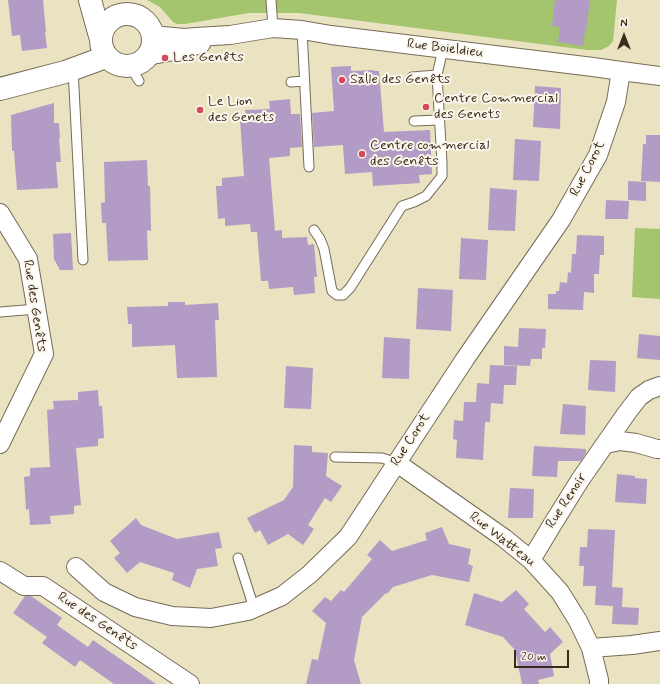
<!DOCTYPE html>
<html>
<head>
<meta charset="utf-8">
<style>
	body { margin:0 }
	#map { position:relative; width:660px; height:684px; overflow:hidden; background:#eae3c1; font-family:Mynerve,sans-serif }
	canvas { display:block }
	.north { position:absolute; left:604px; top:16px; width:40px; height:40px; -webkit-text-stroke:3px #fbf7ec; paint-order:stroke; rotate:0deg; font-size:11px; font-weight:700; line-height:16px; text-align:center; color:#3b2a1e }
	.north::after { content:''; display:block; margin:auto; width:14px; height:18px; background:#3b2a1e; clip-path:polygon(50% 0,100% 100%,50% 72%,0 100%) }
	.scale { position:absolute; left:514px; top:650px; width:55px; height:18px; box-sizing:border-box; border:2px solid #3b2a1e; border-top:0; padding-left:5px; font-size:12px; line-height:14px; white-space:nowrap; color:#3b2a1e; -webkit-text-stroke:3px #fbf7ec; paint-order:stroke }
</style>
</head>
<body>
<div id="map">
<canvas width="660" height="684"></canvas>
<div class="north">N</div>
<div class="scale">20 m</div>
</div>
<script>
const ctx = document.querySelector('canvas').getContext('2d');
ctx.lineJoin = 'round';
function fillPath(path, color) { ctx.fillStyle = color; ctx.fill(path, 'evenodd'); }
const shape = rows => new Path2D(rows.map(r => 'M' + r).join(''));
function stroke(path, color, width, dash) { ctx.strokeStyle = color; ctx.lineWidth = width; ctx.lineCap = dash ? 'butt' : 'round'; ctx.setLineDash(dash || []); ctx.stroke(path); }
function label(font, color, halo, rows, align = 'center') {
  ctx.font = font + ' Mynerve,sans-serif'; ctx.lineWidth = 4; ctx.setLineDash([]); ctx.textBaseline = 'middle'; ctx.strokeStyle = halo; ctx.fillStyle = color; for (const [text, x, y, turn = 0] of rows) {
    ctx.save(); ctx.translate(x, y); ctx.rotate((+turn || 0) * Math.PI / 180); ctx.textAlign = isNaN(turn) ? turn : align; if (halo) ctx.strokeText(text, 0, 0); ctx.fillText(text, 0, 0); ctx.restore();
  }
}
const green = shape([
	[147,0,617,0,613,41,609,46,601,50,587,50,299,13,249,13,185,24,177,24,173,22,160,7],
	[635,228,660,229,660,299,632,297]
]);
const building = shape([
	[8,0,43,0,46,32,45,32,47,48,22,51,20,35,12,36],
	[555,0,590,0,586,31,585,31,583,46,558,42,560,27,552,26],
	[351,66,351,71,374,70,374,71,379,71,384,132,430,130,432,174,419,175,420,183,373,186,372,172,345,174,343,145,314,147,312,113,334,111,331,67],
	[535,86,561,88,560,129,533,127],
	[290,99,291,114,300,114,302,147,290,148,290,156,269,158,275,231,282,230,282,238,307,237,308,245,314,244,317,277,314,277,315,293,294,295,293,287,269,289,268,281,261,281,257,232,251,232,250,224,225,226,225,218,218,219,216,186,222,186,222,178,244,176,240,119,246,119,245,110,270,109,269,101],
	[54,103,54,123,59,123,60,138,59,138,61,162,56,162,58,188,17,190,14,151,12,151,11,115],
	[646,135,660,135,660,182,641,181,643,144,646,144],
	[515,139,541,141,539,181,513,180],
	[147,160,148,186,150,186,151,231,147,230,148,260,108,261,106,223,102,223,101,203,105,202,104,162],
	[628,181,646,182,646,201,628,200],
	[490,188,517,190,515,231,488,230],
	[606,200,629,201,628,219,605,219],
	[71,233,73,270,60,270,54,259,53,234],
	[577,235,604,236,604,255,600,255,599,274,594,274,594,293,584,292,583,310,548,309,548,294,556,294,556,291,559,291,560,282,567,283,568,272,571,273,572,254,576,254],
	[461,238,488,240,486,280,459,279],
	[418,288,453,290,451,331,416,329],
	[168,302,185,302,185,305,218,303,219,320,215,320,217,377,177,378,175,345,132,347,132,324,128,324,127,307,168,306],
	[519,328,546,329,545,348,542,348,542,359,531,359,530,366,504,365,504,346,518,347],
	[639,334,660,336,660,360,637,358],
	[384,337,410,339,409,379,382,378],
	[590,360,616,361,615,392,588,390],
	[490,365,517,366,516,385,504,385,503,404,491,403,490,422,485,422,483,460,456,458,457,440,453,439,454,420,463,421,464,402,476,402,477,383,489,384],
	[286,366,313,368,311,409,284,408],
	[98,390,99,406,102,406,104,438,98,439,98,446,76,448,81,505,74,506,74,514,50,516,51,524,30,525,29,509,26,510,24,477,30,476,30,468,50,467,47,410,54,409,53,401,78,400,78,392],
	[563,404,586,406,585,435,560,434],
	[294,445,312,446,312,452,328,453,326,476,342,486,331,502,325,498,308,525,314,529,303,545,288,534,268,545,260,530,255,533,247,518,284,500,293,487],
	[534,446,586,449,586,453,581,461,558,461,557,477,532,476],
	[617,474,635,476,635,478,647,479,646,504,615,502],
	[510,488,534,489,533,518,508,518],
	[136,518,141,525,177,539,219,532,222,548,215,549,218,566,197,569,190,588,172,580,174,573,140,562,127,573,114,558,120,553,110,541],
	[442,527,449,544,471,549,468,564,473,566,469,582,432,575,393,587,387,594,386,593,362,617,354,660,361,684,306,684,312,659,318,660,326,623,312,611,325,597,331,601,341,590,344,592,372,559,367,555,380,540,392,551,427,540,425,533],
	[588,529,615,530,612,587,623,588,622,607,639,608,638,625,612,624,613,606,595,605,596,586,583,586,584,566,579,566,580,547,587,547],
	[516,590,529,604,524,609,545,632,550,627,563,642,550,654,554,676,538,680,539,684,522,684,515,650,503,637,465,625,474,593,502,602],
	[25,596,31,596,62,618,57,625,88,647,93,640,156,684,114,684,80,660,75,667,42,643,47,637,13,613]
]);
const service = shape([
	[271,0,273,28],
	[302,30,309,167],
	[130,66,139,81],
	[73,69,83,260],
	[412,77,437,75],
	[291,82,304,81],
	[414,121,439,120],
	[314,230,320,239,324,249,332,291,337,295,343,295,350,288,402,206,414,202,426,196,442,176,442,163,437,75,443,49],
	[0,312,37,309],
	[335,457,382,458,397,463],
	[238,558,254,608]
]);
const minor = shape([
	[152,35,184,38,196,37,230,35,273,28,302,30,331,35,593,67,621,71,660,76],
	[147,56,174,51,201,44],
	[0,213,28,259,44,354,0,444],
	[606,444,620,441,636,443,657,449,660,449],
	[397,463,504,538,531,560,560,592,578,621,591,648,599,680,599,684],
	[531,560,552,525,580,480,626,414,639,397,649,390,660,386],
	[76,567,104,592,135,607,172,616,211,618,248,611,282,596,310,574,348,537,465,359,561,220,598,155,616,102,621,71],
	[0,571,24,586,43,586,190,684],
	[591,648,632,645,660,641]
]);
const tertiary = shape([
	[90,0,100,36],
	'101 40a26 26 0 1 1 52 0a26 26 0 1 1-52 0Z',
	[0,89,65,72,106,57]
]);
const markers = [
	[165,58,4,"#d1495b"],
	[342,80,4,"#d1495b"],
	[426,107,4,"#d1495b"],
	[200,110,4,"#d1495b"],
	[362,154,4,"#d1495b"]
];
const streetNames = [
	["Rue Boieldieu",445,49,7],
	["Rue Corot",588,169,-63],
	["Rue des Genêts",34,306,81],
	["Rue Corot",411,440,-57],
	["Rue Renoir",567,501,-57],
	["Rue Watteau",502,540,38],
	["Rue des Genêts",97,622,34]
];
const poiNames = [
	["Les Genêts",173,58],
	["Salle des Genêts",350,80],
	["Centre Commercial",434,99],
	["des Genets",434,115],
	["Le Lion",208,102],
	["des Genets",208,118],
	["Centre commercial",370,146],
	["des Genêts",370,162]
];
fillPath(green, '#a4c46d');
fillPath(building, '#b29bc4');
stroke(service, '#786b57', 11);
stroke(minor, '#786b57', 20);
stroke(tertiary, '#786b57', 24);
stroke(service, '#fff', 9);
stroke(minor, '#fff', 18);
stroke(tertiary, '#fff', 22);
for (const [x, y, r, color] of markers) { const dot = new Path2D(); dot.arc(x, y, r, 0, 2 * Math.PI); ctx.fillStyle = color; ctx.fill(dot); stroke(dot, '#fbf7ec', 1.5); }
label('14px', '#3b2a1e', '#fbf7ec', streetNames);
label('14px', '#3b2a1e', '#fbf7ec', poiNames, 'left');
</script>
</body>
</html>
